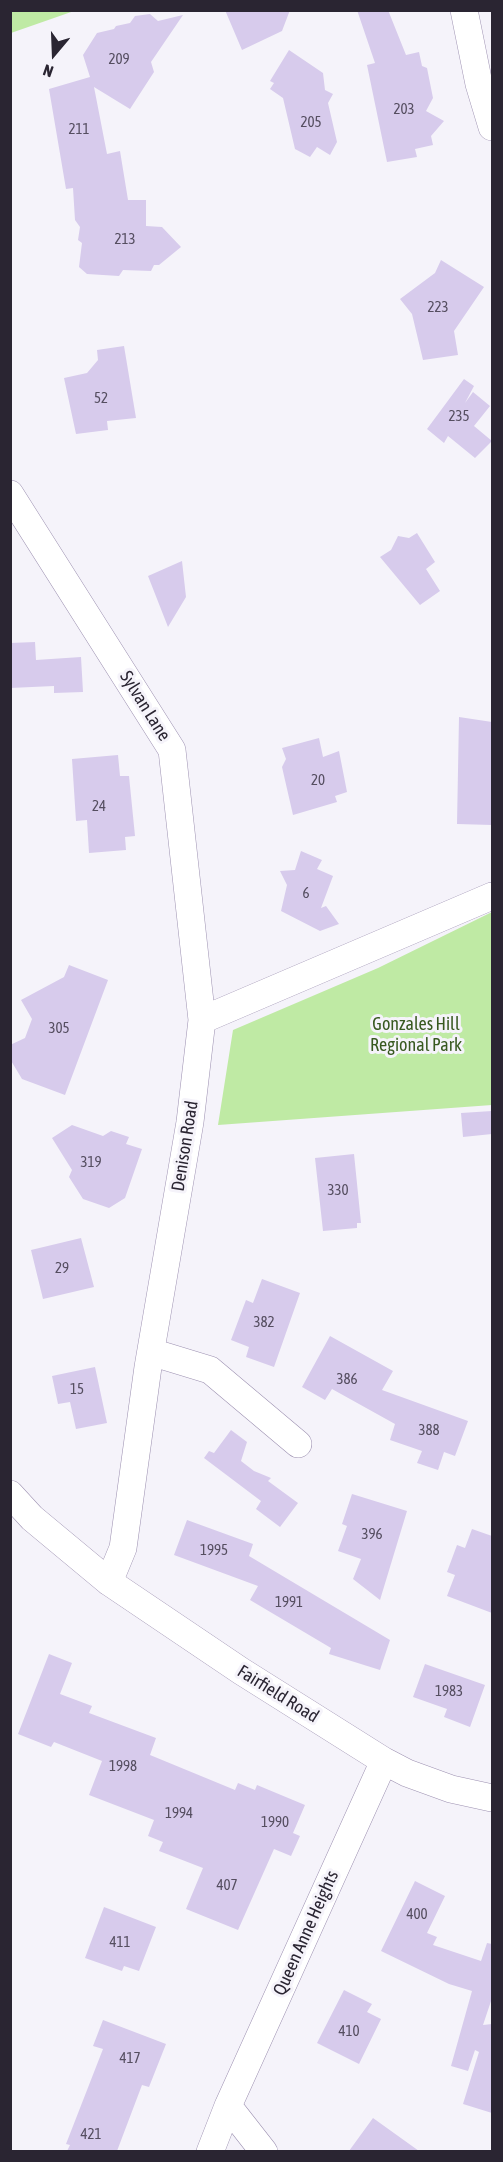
<!DOCTYPE html>
<html>
<head>
<meta charset="utf-8">
<style>
	body { margin:0 }
	#map { position:relative; width:503px; height:2162px; overflow:hidden; background:#f5f3fa; font-family:"Asap Condensed",sans-serif }
	canvas { display:block }
	.frame { position:absolute; inset:0; border:12px solid #2a2532; pointer-events:none }
	.north { position:absolute; left:24px; top:24px; width:60px; height:60px; -webkit-text-stroke:4px #f5f3fa; paint-order:stroke; rotate:199deg; font-size:16px; font-weight:700; line-height:24px; text-align:center; color:#2a2532 }
	.north::after { content:''; display:block; margin:auto; width:21px; height:27px; background:#2a2532; clip-path:polygon(50% 0,100% 100%,50% 72%,0 100%) }
</style>
</head>
<body>
<div id="map">
<canvas width="503" height="2162"></canvas>
<div class="frame"></div>
<div class="north">N</div>
</div>
<script>
const ctx = document.querySelector('canvas').getContext('2d');
ctx.lineJoin = 'round';
function fillPath(path, color) { ctx.fillStyle = color; ctx.fill(path, 'evenodd'); }
const shape = rows => new Path2D(rows.map(r => 'M' + r).join(''));
function stroke(path, color, width, dash) { ctx.strokeStyle = color; ctx.lineWidth = width; ctx.lineCap = dash ? 'butt' : 'round'; ctx.setLineDash(dash || []); ctx.stroke(path); }
function label(font, color, halo, rows, align = 'center') {
  ctx.font = font + ' "Asap Condensed",sans-serif'; ctx.lineWidth = 6; ctx.setLineDash([]); ctx.textBaseline = 'middle'; ctx.strokeStyle = halo; ctx.fillStyle = color; for (const [text, x, y, turn = 0] of rows) {
    ctx.save(); ctx.translate(x, y); ctx.rotate((+turn || 0) * Math.PI / 180); ctx.textAlign = isNaN(turn) ? turn : align; if (halo) ctx.strokeText(text, 0, 0); ctx.fillText(text, 0, 0); ctx.restore();
  }
}
const green = shape([
	[11,10,74,10,74,11,11,33],
	[492,912,492,1105,218,1125,233,1030,378,968]
]);
const building = shape([
	[225,10,290,10,282,31,242,50],
	[357,10,388,10,406,55,419,52,422,66,427,68,433,98,426,111,444,121,431,136,433,145,415,149,417,157,387,162,367,65,375,63],
	[150,14,158,21,183,15,151,62,154,72,130,109,94,87,107,154,120,151,128,200,146,200,146,226,162,227,181,247,159,265,154,265,151,271,123,270,119,276,87,274,79,267,82,243,78,240,80,227,75,220,73,188,66,189,49,89,90,77,83,55,97,33,114,29,116,26,130,23,135,16],
	[289,50,323,73,325,90,333,94,328,103,337,142,330,155,317,147,310,157,295,149,283,98,270,89,274,83,270,81],
	[441,260,484,287,454,331,458,355,423,360,412,314,400,299,435,273],
	[124,346,136,418,107,421,108,430,76,434,64,378,87,373,98,360,97,350],
	[464,379,474,386,465,403,473,392,490,406,474,426,492,441,475,458,448,436,444,443,427,429],
	[417,533,435,562,426,569,440,591,420,605,380,557,391,550,398,536,409,538],
	[182,561,186,597,168,627,148,576],
	[35,642,36,660,81,657,83,692,54,693,54,686,10,688,10,643],
	[459,717,492,722,492,825,457,824],
	[319,738,323,757,339,751,347,792,335,796,337,802,293,815,282,767,286,759,282,748],
	[118,755,120,776,129,776,135,836,125,837,126,850,89,853,87,820,76,821,72,759],
	[301,851,322,860,317,869,333,876,321,908,326,906,339,924,320,931,281,911,287,885,280,871,295,870],
	[69,965,108,980,65,1095,22,1079,10,1059,10,1045,25,1038,32,1019,21,1000,64,977],
	[492,1111,492,1134,463,1137,461,1113],
	[72,1125,103,1136,111,1131,129,1137,126,1144,142,1149,125,1198,109,1208,83,1199,69,1177,72,1170,52,1138],
	[354,1154,361,1223,357,1223,357,1228,323,1231,315,1158],
	[81,1238,94,1287,43,1299,31,1250],
	[262,1279,300,1293,274,1367,246,1357,249,1347,231,1340,246,1300,253,1303],
	[330,1336,393,1371,382,1390,468,1421,455,1456,444,1452,438,1470,417,1463,422,1451,390,1440,395,1424,332,1389,325,1400,302,1387],
	[95,1367,107,1423,76,1429,70,1402,58,1404,52,1376],
	[231,1430,247,1442,241,1461,254,1471,271,1478,268,1481,298,1503,280,1527,256,1509,261,1501,204,1458,209,1451,214,1453],
	[352,1494,407,1511,380,1600,353,1579,361,1559,338,1551,347,1526,342,1524],
	[187,1520,253,1544,249,1556,390,1640,380,1670,329,1654,331,1648,250,1600,258,1586,174,1555],
	[472,1529,492,1536,492,1613,447,1596,455,1575,447,1572,457,1545,465,1548],
	[49,1654,72,1663,60,1694,92,1706,89,1713,156,1738,150,1755,235,1790,238,1783,255,1790,257,1785,305,1805,293,1833,300,1836,291,1856,274,1849,238,1930,186,1909,203,1868,159,1851,163,1842,148,1836,154,1820,89,1795,102,1761,54,1742,51,1747,18,1734],
	[425,1664,485,1685,470,1727,444,1717,447,1709,413,1697],
	[415,1881,445,1896,427,1933,437,1937,433,1945,481,1961,487,1943,492,1944,492,1998,483,2025,492,2024,492,2113,463,2104,479,2052,475,2050,468,2071,451,2066,472,1991,449,1984,381,1951],
	[104,1907,156,1927,139,1971,124,1966,122,1971,85,1958],
	[344,1990,372,2004,367,2012,381,2019,359,2064,317,2043],
	[103,2020,166,2044,149,2087,142,2085,117,2151,67,2151,70,2145,66,2144,103,2049,93,2046],
	[373,2118,419,2151,349,2151]
]);
const minor = shape([
	[464,10,479,84,492,127],
	[10,494,172,750,202,1020],
	[151,1352,210,1370,298,1444],
	[10,1494,32,1518,109,1582,241,1671,384,1761,407,1773,451,1789,492,1798],
	[109,1582,123,1548,148,1367,190,1122,202,1020,492,896],
	[228,2106,264,2152],
	[210,2152,228,2106,384,1761]
]);
const numberNames = [
	["209",119,59],
	["203",404,109],
	["205",311,122],
	["211",79,129],
	["213",125,239],
	["223",438,307],
	["52",101,398],
	["235",459,416],
	["20",318,780],
	["24",99,806],
	["6",306,893],
	["305",59,1028],
	["319",91,1162],
	["330",338,1190],
	["29",62,1268],
	["382",264,1322],
	["386",347,1379],
	["15",77,1389],
	["388",429,1430],
	["396",372,1534],
	["1995",214,1550],
	["1991",289,1602],
	["1983",449,1691],
	["1998",123,1766],
	["1994",179,1813],
	["1990",275,1822],
	["407",227,1885],
	["400",417,1914],
	["411",120,1942],
	["410",349,2031],
	["417",130,2058],
	["421",91,2134]
];
const streetNames = [
	["Sylvan Lane",145,706,58],
	["Denison Road",185,1146,-81],
	["Fairfield Road",278,1694,32],
	["Queen Anne Heights",306,1933,-66]
];
const parkNames = [
	["Gonzales Hill",416,1024],
	["Regional Park",416,1045]
];
fillPath(green, '#bfeaa4');
fillPath(building, '#d7cbec');
stroke(minor, '#9d91b1', 28);
stroke(minor, '#fff', 27);
label('15px', '#554e60', null, numberNames);
label('18px', '#2a2532', '#f5f3fa', streetNames);
label('18px', '#385920', '#f5f3fa', parkNames);
</script>
</body>
</html>
